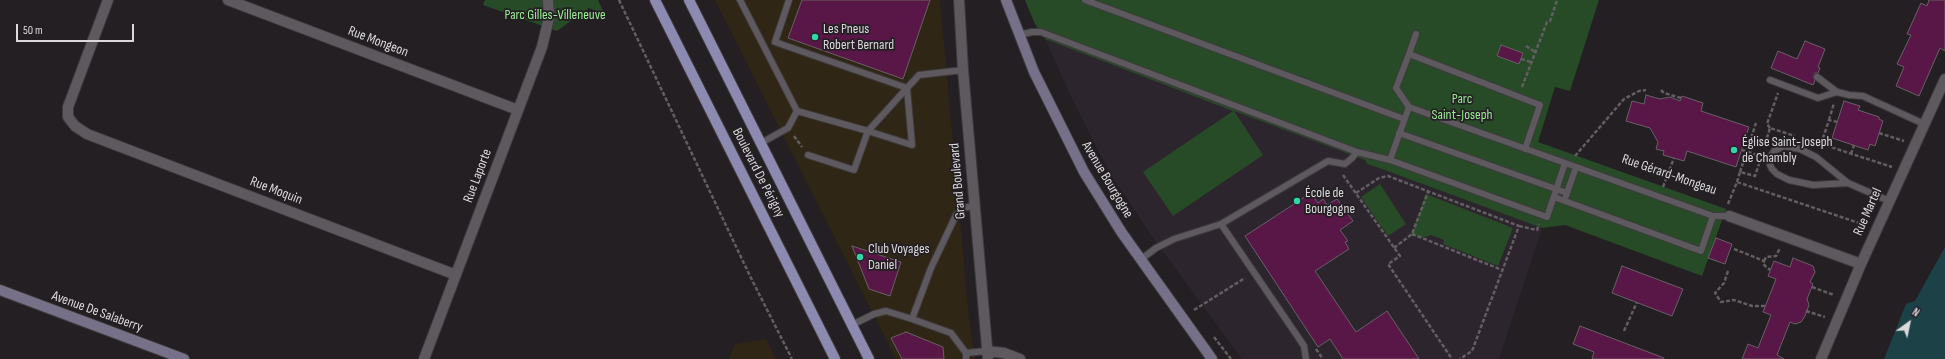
<!DOCTYPE html>
<html>
<head>
<meta charset="utf-8">
<style>
	body { margin:0 }
	#map { position:relative; width:1945px; height:359px; overflow:hidden; background:#231f23; font-family:"Sofia Sans Condensed",sans-serif }
	canvas { display:block }
	.north { position:absolute; left:1889px; top:303px; width:40px; height:40px; -webkit-text-stroke:3px #231f23; paint-order:stroke; rotate:33deg; font-size:11px; font-weight:700; line-height:16px; text-align:center; color:#dbd9dc }
	.north::after { content:''; display:block; margin:auto; width:14px; height:18px; background:#dbd9dc; clip-path:polygon(50% 0,100% 100%,50% 72%,0 100%) }
	.scale { position:absolute; left:16px; top:24px; width:118px; height:18px; box-sizing:border-box; border:2px solid #dbd9dc; border-top:0; padding-left:5px; font-size:12px; line-height:14px; white-space:nowrap; color:#dbd9dc; -webkit-text-stroke:3px #231f23; paint-order:stroke }
</style>
</head>
<body>
<div id="map">
<canvas width="1945" height="359"></canvas>
<div class="north">N</div>
<div class="scale">50 m</div>
</div>
<script>
const ctx = document.querySelector('canvas').getContext('2d');
ctx.lineJoin = 'round';
function fillPath(path, color) { ctx.fillStyle = color; ctx.fill(path, 'evenodd'); }
const shape = rows => new Path2D(rows.map(r => 'M' + r).join(''));
function stroke(path, color, width, dash) { ctx.strokeStyle = color; ctx.lineWidth = width; ctx.lineCap = dash ? 'butt' : 'round'; ctx.setLineDash(dash || []); ctx.stroke(path); }
function label(font, color, halo, rows, align = 'center') {
  ctx.font = font + ' "Sofia Sans Condensed",sans-serif'; ctx.lineWidth = 3.5; ctx.setLineDash([]); ctx.textBaseline = 'middle'; ctx.strokeStyle = halo; ctx.fillStyle = color; for (const [text, x, y, turn = 0] of rows) {
    ctx.save(); ctx.translate(x, y); ctx.rotate((+turn || 0) * Math.PI / 180); ctx.textAlign = isNaN(turn) ? turn : align; if (halo) ctx.strokeText(text, 0, 0); ctx.fillText(text, 0, 0); ctx.restore();
  }
}
const commercial = shape([
	[715,0,940,0,969,319,975,359,896,359],
	[766,339,776,359,729,359,735,344]
]);
const built = shape([
	[1045,39,1365,160,1367,164,1379,168,1542,228,1499,359,1242,359,1153,238,1110,173,1073,101]
]);
const green = shape([
	[485,0,598,0,605,15,589,8,557,31,483,5],
	[1025,0,1599,0,1570,91,1555,87,1538,142,1726,209,1702,276,1565,225,1542,228,1379,168,1367,164,1365,160,1234,111,1263,155,1173,216,1143,172,1233,111,1045,39,1035,24],
	[1380,184,1406,224,1388,236,1361,197],
	[1426,194,1513,228,1498,266,1443,244,1444,240,1431,235,1422,238,1412,234]
]);
const water = shape([
	[1945,247,1945,359,1884,359,1906,304,1915,301]
]);
const building = shape([
	[802,0,930,0,903,79,788,38,802,0],
	[1929,0,1945,0,1945,51,1940,48,1919,96,1896,86,1904,67,1897,64,1911,35,1907,34,1921,3,1927,6,1929,0],
	[1805,41,1825,49,1818,67,1820,68,1818,73,1815,73,1813,76,1815,81,1813,85,1771,68,1778,51,1797,59,1805,41],
	[1501,45,1523,53,1519,64,1497,56,1501,45],
	[1646,95,1660,99,1670,97,1680,101,1682,96,1703,103,1701,111,1749,127,1736,167,1687,151,1684,161,1663,155,1664,151,1656,149,1658,142,1650,128,1626,121,1632,101,1644,104,1646,95],
	[1844,101,1860,106,1858,110,1879,117,1879,119,1883,121,1875,146,1870,144,1868,150,1832,138,1844,101],
	[1311,193,1318,203,1323,199,1327,205,1337,199,1353,221,1340,230,1348,241,1345,242,1349,249,1315,271,1356,332,1387,311,1419,359,1343,359,1330,339,1318,347,1245,236,1311,193],
	[1716,238,1732,244,1725,264,1708,258,1716,238],
	[852,246,901,262,890,296,869,289,852,246],
	[1793,258,1813,266,1815,272,1810,282,1813,284,1807,299,1809,305,1805,316,1801,322,1795,324,1790,322,1777,355,1784,359,1742,359,1748,344,1758,348,1771,315,1763,312,1776,279,1768,276,1774,261,1790,267,1793,258],
	[1622,266,1683,289,1672,316,1612,293,1622,266],
	[1580,326,1664,358,1664,359,1592,359,1594,352,1573,344,1580,326],
	[906,332,943,347,944,359,902,359,891,338,906,332]
]);
const path = shape([
	[619,0,750,276,792,359],
	[1526,46,1535,52],
	[1521,59,1531,62],
	[1522,87,1547,22,1550,21,1557,0],
	[1661,90,1664,93,1681,98],
	[1829,120,1834,103],
	[1770,128,1767,124,1778,93],
	[1879,133,1904,141],
	[794,136,802,147],
	[1809,140,1892,167],
	[1765,144,1770,128,1795,136],
	[1821,144,1829,120,1837,122],
	[1742,150,1761,156],
	[1851,154,1854,145],
	[1575,156,1624,99,1639,91,1646,90],
	[1740,172,1756,123],
	[1343,175,1400,256,1388,264,1452,359],
	[1737,182,1740,172,1755,176,1759,164],
	[1663,187,1674,158],
	[1356,193,1379,178,1388,176,1519,226,1472,351,1460,359],
	[1728,204,1737,182,1865,225],
	[1519,226,1537,230,1539,224],
	[1412,234,1502,270],
	[1394,248,1412,234,1428,192],
	[1734,249,1764,261,1763,264,1770,270],
	[1764,261,1766,257,1776,256,1780,248],
	[1728,271,1724,283,1715,293,1721,302,1734,300,1752,306,1765,306],
	[1812,287,1834,295],
	[1194,310,1245,278],
	[1806,311,1825,317],
	[1624,331,1637,302],
	[1214,337,1231,359],
	[1316,349,1323,359]
]);
const lane = shape([
	[740,0,797,111,788,128,761,143],
	[789,0,775,42,907,88,919,75,963,70],
	[1085,0,1404,119],
	[1018,35,1032,32,1041,32,1357,152,1390,160],
	[1409,54,1416,34],
	[1817,77,1837,92],
	[1770,80,1818,98,1837,92,1849,95,1863,96,1924,124],
	[1409,107,1396,88,1409,54,1540,105,1525,149],
	[797,111,868,131,907,88],
	[1399,133,1567,193],
	[808,155,854,170,868,131,912,145,907,88],
	[1565,163,1547,217,1390,160,1409,107,1713,216,1729,216],
	[1848,183,1813,185,1789,180,1777,174,1772,169,1770,165,1771,156,1774,151,1784,146,1800,149,1816,157,1848,183,1889,201],
	[1566,196,1576,167],
	[1554,197,1701,251,1713,216],
	[1221,224,1298,337,1304,346,1306,359],
	[1140,260,1156,248,1174,239,1221,224,1328,161,1345,164,1352,158,1357,152],
	[852,325,874,314,886,311,912,319],
	[966,353,987,351],
	[966,359,966,353,951,333,912,319,931,268,956,215,962,208,975,206]
]);
const street = shape([
	[108,0,68,107,68,117,75,126,87,134,456,275],
	[228,0,518,110],
	[959,0,963,70,988,359],
	[1729,216,1861,264],
	[987,351,1004,353,1020,359],
	[424,359,542,47,549,18,548,0],
	[1821,359,1861,264,1945,79]
]);
const secondary = shape([
	[1006,0,1034,72,1084,172,1122,233,1212,359],
	[0,290,184,359]
]);
const primary = shape([
	[655,0,835,359],
	[689,0,869,359]
]);
const markers = [
	[815,37,4,"#32d4a8"],
	[1734,150,4,"#32d4a8"],
	[1297,201,4,"#32d4a8"],
	[860,257,4,"#32d4a8"]
];
const parkNames = [
	["Parc Gilles-Villeneuve",555,15],
	["Parc",1462,99],
	["Saint-Joseph",1462,115]
];
const poiNames = [
	["Les Pneus",823,29],
	["Robert Bernard",823,45],
	["Église Saint-Joseph",1742,142],
	["de Chambly",1742,158],
	["École de",1305,193],
	["Bourgogne",1305,209],
	["Club Voyages",868,249],
	["Daniel",868,265]
];
const streetNames = [
	["Rue Mongeon",378,42,21],
	["Boulevard De Périgny",758,173,63],
	["Rue Gérard-Mongeau",1669,175,19],
	["Rue Laporte",478,176,-69],
	["Avenue Bourgogne",1107,180,59],
	["Grand Boulevard",958,181,-95],
	["Rue Moquin",276,191,21],
	["Rue Martel",1868,212,-66],
	["Avenue De Salaberry",97,312,20]
];
fillPath(commercial, '#302616');
fillPath(built, '#2d252e');
fillPath(green, '#274b26');
fillPath(water, '#1c4248');
fillPath(building, '#581746');
stroke(building, '#676165', 1);
stroke(lane, '#3e3b3e', 8);
stroke(street, '#3e3b3e', 12);
stroke(secondary, '#3e3b3e', 12);
stroke(primary, '#3e3b3e', 12);
stroke(path, '#625e62', 2.5, [4, 2]);
stroke(lane, '#5e595e', 6);
stroke(street, '#5e595e', 10);
stroke(secondary, '#767188', 10);
stroke(primary, '#8d8ab2', 10);
for (const [x, y, r, color] of markers) { const dot = new Path2D(); dot.arc(x, y, r, 0, 2 * Math.PI); ctx.fillStyle = color; ctx.fill(dot); stroke(dot, '#231f23', 1.5); }
label('14px', '#9aeb96', '#231f23', parkNames);
label('14px', '#dbd9dc', '#231f23', poiNames, 'left');
label('14px', '#dbd9dc', '#231f23', streetNames);
</script>
</body>
</html>
